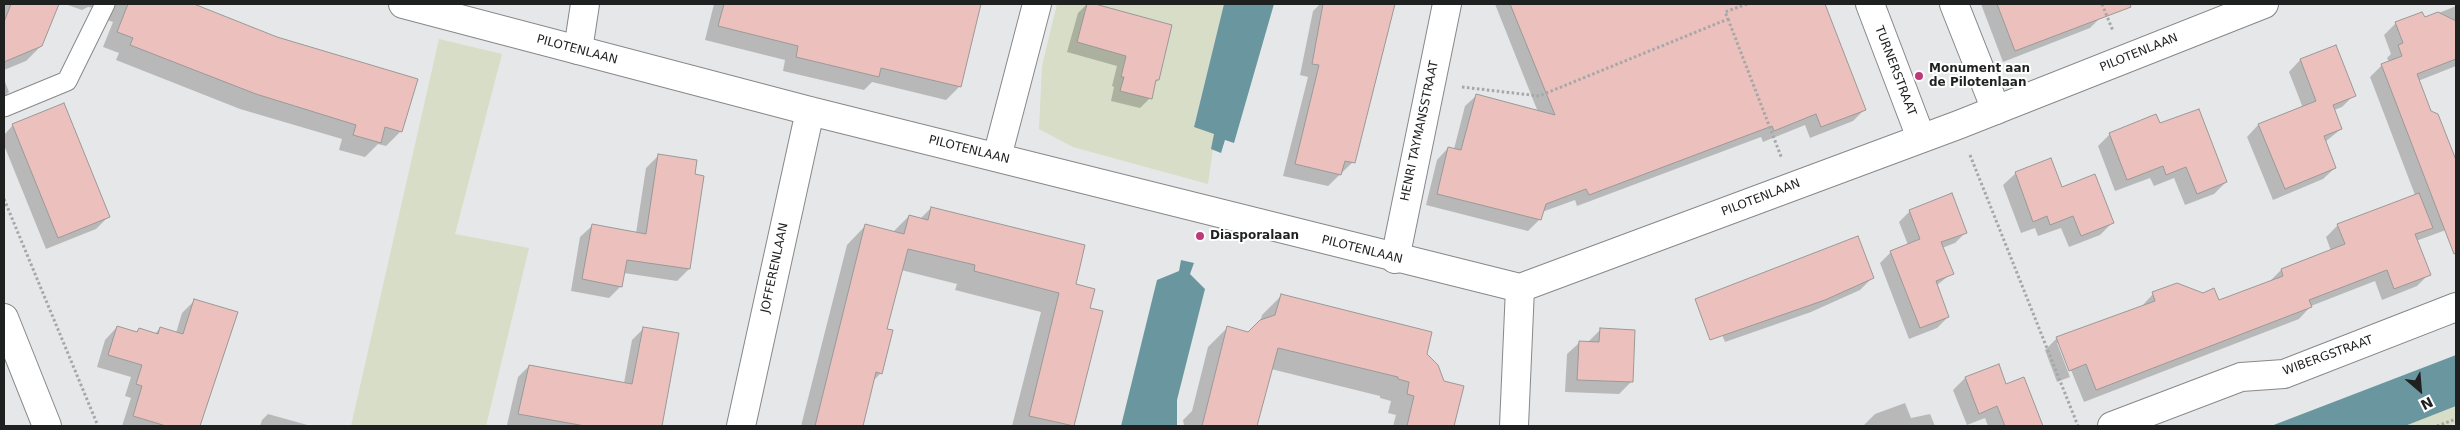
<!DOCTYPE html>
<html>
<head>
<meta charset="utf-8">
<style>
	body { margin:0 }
	#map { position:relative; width:2460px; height:430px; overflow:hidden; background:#e6e7e8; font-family:"DejaVu Sans",sans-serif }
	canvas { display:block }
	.frame { position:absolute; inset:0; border:5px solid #1f2020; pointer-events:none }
	.north { position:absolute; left:2395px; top:365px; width:50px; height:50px; -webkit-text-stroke:4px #fff; paint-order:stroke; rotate:153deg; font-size:14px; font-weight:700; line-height:20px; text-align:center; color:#1f2020 }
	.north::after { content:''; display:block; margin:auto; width:18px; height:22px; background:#1f2020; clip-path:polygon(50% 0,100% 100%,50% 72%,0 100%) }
</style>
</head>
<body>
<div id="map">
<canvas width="2460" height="430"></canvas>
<div class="frame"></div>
<div class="north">N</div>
</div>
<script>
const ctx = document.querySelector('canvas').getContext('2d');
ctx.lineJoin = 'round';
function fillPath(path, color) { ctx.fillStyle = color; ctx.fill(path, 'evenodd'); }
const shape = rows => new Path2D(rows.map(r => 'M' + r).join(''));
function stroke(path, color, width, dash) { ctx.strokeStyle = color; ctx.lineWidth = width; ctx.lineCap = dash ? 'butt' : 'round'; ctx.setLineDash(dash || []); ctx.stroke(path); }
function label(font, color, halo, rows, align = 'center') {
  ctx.font = font + ' "DejaVu Sans",sans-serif'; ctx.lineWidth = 4; ctx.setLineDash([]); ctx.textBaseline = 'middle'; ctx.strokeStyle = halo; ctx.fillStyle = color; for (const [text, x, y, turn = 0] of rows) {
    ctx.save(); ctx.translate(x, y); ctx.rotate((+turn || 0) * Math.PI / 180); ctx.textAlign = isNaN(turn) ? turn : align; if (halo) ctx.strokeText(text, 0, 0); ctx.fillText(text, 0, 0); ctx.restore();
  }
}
const green = shape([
	[1057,4,1224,4,1194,126,1215,134,1208,184,1073,147,1039,129,1042,66],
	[439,39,502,54,455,234,529,248,486,426,351,426],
	[2456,406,2456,423,2448,426,2405,426]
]);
const water = shape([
	[1224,4,1274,4,1234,143,1225,140,1221,153,1211,149,1214,134,1194,127],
	[1181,260,1194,263,1190,274,1205,289,1177,400,1177,426,1121,426,1157,280,1179,271],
	[2456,355,2456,406,2405,426,2271,426]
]);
const shadow = shape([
	[4,4,58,4,41,46,26,61,4,70],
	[65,4,191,4,277,38,401,131,386,146,378,144,365,157,339,150,342,139,240,109,116,60,119,53,103,47,113,22,101,18,95,8,88,7,82,10],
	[714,4,981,4,960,86,946,100,872,82,864,90,783,71,785,60,705,40],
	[1087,4,1171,26,1158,80,1154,83,1150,98,1140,108,1111,101,1114,87,1112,86,1117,66,1067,52,1078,13],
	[1320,4,1393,4,1353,162,1328,186,1283,176,1308,77,1300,75,1313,11],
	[1495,4,1825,4,1865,109,1853,121,1810,138,1805,125,1763,142,1761,137,1577,206,1575,200,1542,212,1540,219,1528,231,1426,205,1437,160,1448,148,1454,149,1465,106,1477,95,1538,112],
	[1981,4,2103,4,2097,6,2101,17,2090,28,2003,62],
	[2456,6,2456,66,2418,81,2430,112,2456,162,2456,232,2454,227,2416,241,2429,274,2417,286,2382,300,2375,281,2311,306,2299,319,2084,402,2060,343,2057,343,2070,377,2057,382,2045,350,2057,338,2141,307,2153,294,2218,302,2269,282,2281,270,2331,251,2326,237,2338,225,2415,195,2370,77,2382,65,2389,62,2387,58,2391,54,2384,35,2396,23,2424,19],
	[2335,46,2354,95,2342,107,2334,110,2341,129,2325,142,2335,168,2323,179,2273,200,2247,137,2258,125,2303,108,2289,72,2300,60],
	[4,79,9,92,4,97],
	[13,125,108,217,96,229,46,249,4,145,4,135],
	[2159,125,2226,182,2214,194,2185,205,2174,178,2154,186,2150,178,2115,191,2098,146,2110,134],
	[658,156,689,269,677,281,624,273,621,286,609,298,571,291,580,237,593,225,636,233,646,168],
	[2016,173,2061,188,2112,223,2100,235,2069,247,2061,228,2038,236,2035,228,2021,233,2003,185],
	[931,208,1074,285,1089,309,1101,312,1072,426,1012,426,1041,312,955,290,957,284,901,270,886,330,881,373,873,381,861,426,801,426,847,245,866,225,893,232,909,216,920,219],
	[1910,211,1966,232,1955,243,1942,248,1952,273,1936,286,1948,317,1937,328,1909,339,1880,263,1891,252,1908,245,1899,222],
	[1872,278,1860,290,1811,312,1725,342,1709,303],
	[1281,296,1426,354,1443,382,1463,387,1453,426,1393,426,1396,415,1388,413,1391,401,1380,398,1380,396,1271,369,1256,426,1184,426,1183,420,1192,411,1208,347,1227,328,1249,333,1260,322,1262,315],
	[194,301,236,313,199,426,122,426,131,398,125,396,131,377,97,367,105,340,117,327,135,333,139,329,155,334,160,328,176,333,182,313],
	[643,329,678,334,661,426,507,425,518,377,529,366,624,383,632,340],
	[1601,329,1631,382,1619,394,1565,392,1567,354,1580,342,1588,342],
	[1998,366,2006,385,2041,424,2038,426,1988,426,1985,418,1967,425,1953,390,1965,378],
	[1905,403,1911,418,1930,414,1935,426,1863,426,1875,414],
	[268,414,311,426,260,426,262,420]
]);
const building = shape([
	[11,4,59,4,42,46,4,62,4,22,11,4],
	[128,4,194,4,277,37,418,79,402,132,385,127,381,143,353,135,356,125,256,94,130,45,133,38,117,32,128,4],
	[724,4,981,4,961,87,881,68,879,77,796,57,798,46,718,26,724,4],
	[1087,4,1095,4,1172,25,1159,80,1156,80,1152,99,1120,91,1124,77,1121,77,1126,56,1077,42,1087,4],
	[1323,4,1395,4,1355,163,1345,161,1341,175,1295,164,1319,65,1312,64,1323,4],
	[1510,4,1825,4,1866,110,1821,127,1816,114,1774,131,1772,126,1589,195,1586,189,1546,204,1541,220,1437,194,1448,147,1461,150,1476,94,1555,115,1510,4],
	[1997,4,2130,4,2131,7,2015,51,1997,4],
	[2422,12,2425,17,2438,12,2456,21,2456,59,2417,74,2431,111,2438,114,2456,160,2456,253,2454,254,2381,64,2402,56,2398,45,2403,43,2395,22,2422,12],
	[2336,45,2356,96,2333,105,2342,129,2324,136,2336,168,2285,189,2258,124,2316,101,2300,59,2336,45],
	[64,103,110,217,58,238,12,124,64,103],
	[2199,109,2227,182,2197,194,2186,167,2166,175,2163,166,2127,180,2109,133,2156,114,2160,123,2199,109],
	[658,154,697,160,695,174,704,176,690,269,627,260,622,287,582,279,592,224,646,234,658,154],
	[2051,158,2062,187,2095,174,2114,223,2081,236,2073,216,2050,225,2047,216,2033,222,2015,172,2051,158],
	[1952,193,1967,233,1941,242,1954,274,1936,281,1949,317,1920,328,1890,251,1920,239,1909,210,1952,193],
	[2419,193,2433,228,2415,234,2431,275,2394,289,2387,270,2309,300,2312,307,2096,390,2086,364,2069,371,2056,337,2155,301,2152,292,2177,283,2203,293,2214,288,2219,300,2283,276,2281,269,2345,244,2337,224,2419,193],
	[931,207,1085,245,1076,284,1095,289,1090,308,1103,311,1074,426,1029,416,1059,293,974,271,975,265,908,249,887,329,893,330,882,374,876,372,863,426,815,426,865,224,904,234,909,215,928,220,931,207],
	[1858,236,1874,278,1825,300,1710,340,1695,299,1858,236],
	[1281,294,1432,332,1427,354,1438,365,1444,381,1464,386,1454,426,1407,426,1414,396,1407,394,1409,382,1398,379,1398,377,1278,348,1257,426,1202,426,1227,326,1248,332,1260,320,1275,315,1281,294],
	[194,299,238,312,200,426,166,426,133,416,142,386,136,384,142,365,108,355,117,326,137,332,139,328,158,334,160,327,183,334,194,299],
	[643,327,679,333,662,426,585,426,518,414,529,365,632,384,643,327],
	[1600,328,1635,330,1633,382,1577,380,1579,341,1599,342,1600,328],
	[1999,364,2006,384,2024,377,2043,426,2005,426,1997,406,1979,414,1965,377,1999,364]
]);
const path = shape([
	[2102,4,2113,31],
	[1728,19,1782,159],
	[1462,87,1539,96,1728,19,1725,12,1747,4],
	[1970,155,2078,426],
	[4,199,98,426],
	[2437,426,2456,419]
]);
const lane = shape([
	[4,107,67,81,105,4]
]);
const street = shape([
	[1870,4,1921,138],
	[1954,4,1996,110],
	[578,50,585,4],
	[997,157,1037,4],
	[1395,259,1447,4],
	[4,318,47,426],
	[1514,426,1520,288],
	[2112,426,2241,377,2284,374,2456,307]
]);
const secondary = shape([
	[403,4,810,111,1520,288,1958,125,2264,4],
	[741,426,810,111]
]);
const markers = [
	[1919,76,5,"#bf397a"],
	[1200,236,5,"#bf397a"]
];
const streetNames = [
	["PILOTENLAAN",577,50,15],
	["PILOTENLAAN",2139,53,-22],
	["TURNERSTRAAT",1895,71,69],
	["HENRI TAYMANSSTRAAT",1420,131,-78],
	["PILOTENLAAN",969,150,14],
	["PILOTENLAAN",1761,198,-21],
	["PILOTENLAAN",1362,250,14],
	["JOFFERENLAAN",775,268,-78],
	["WIBERGSTRAAT",2328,356,-20]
];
const poiNames = [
	["Monument aan",1929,69],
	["de Pilotenlaan",1929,83],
	["Diasporalaan",1210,236]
];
fillPath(green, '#d7ddc6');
fillPath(water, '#6a979f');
fillPath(shadow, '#0003');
fillPath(building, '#ecc1bd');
stroke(building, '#9a9898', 1);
stroke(lane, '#87888a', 21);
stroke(street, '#87888a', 30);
stroke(secondary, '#87888a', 30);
stroke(path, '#a6a7a8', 3, [2.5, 2.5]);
stroke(lane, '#fff', 19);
stroke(street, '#fff', 28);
stroke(secondary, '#fff', 28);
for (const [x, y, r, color] of markers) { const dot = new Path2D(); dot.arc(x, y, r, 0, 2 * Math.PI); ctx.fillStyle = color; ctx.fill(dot); stroke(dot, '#fff', 2); }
label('12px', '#1f2020', '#fff', streetNames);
label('bold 12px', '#1f2020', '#fff', poiNames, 'left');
</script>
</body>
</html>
